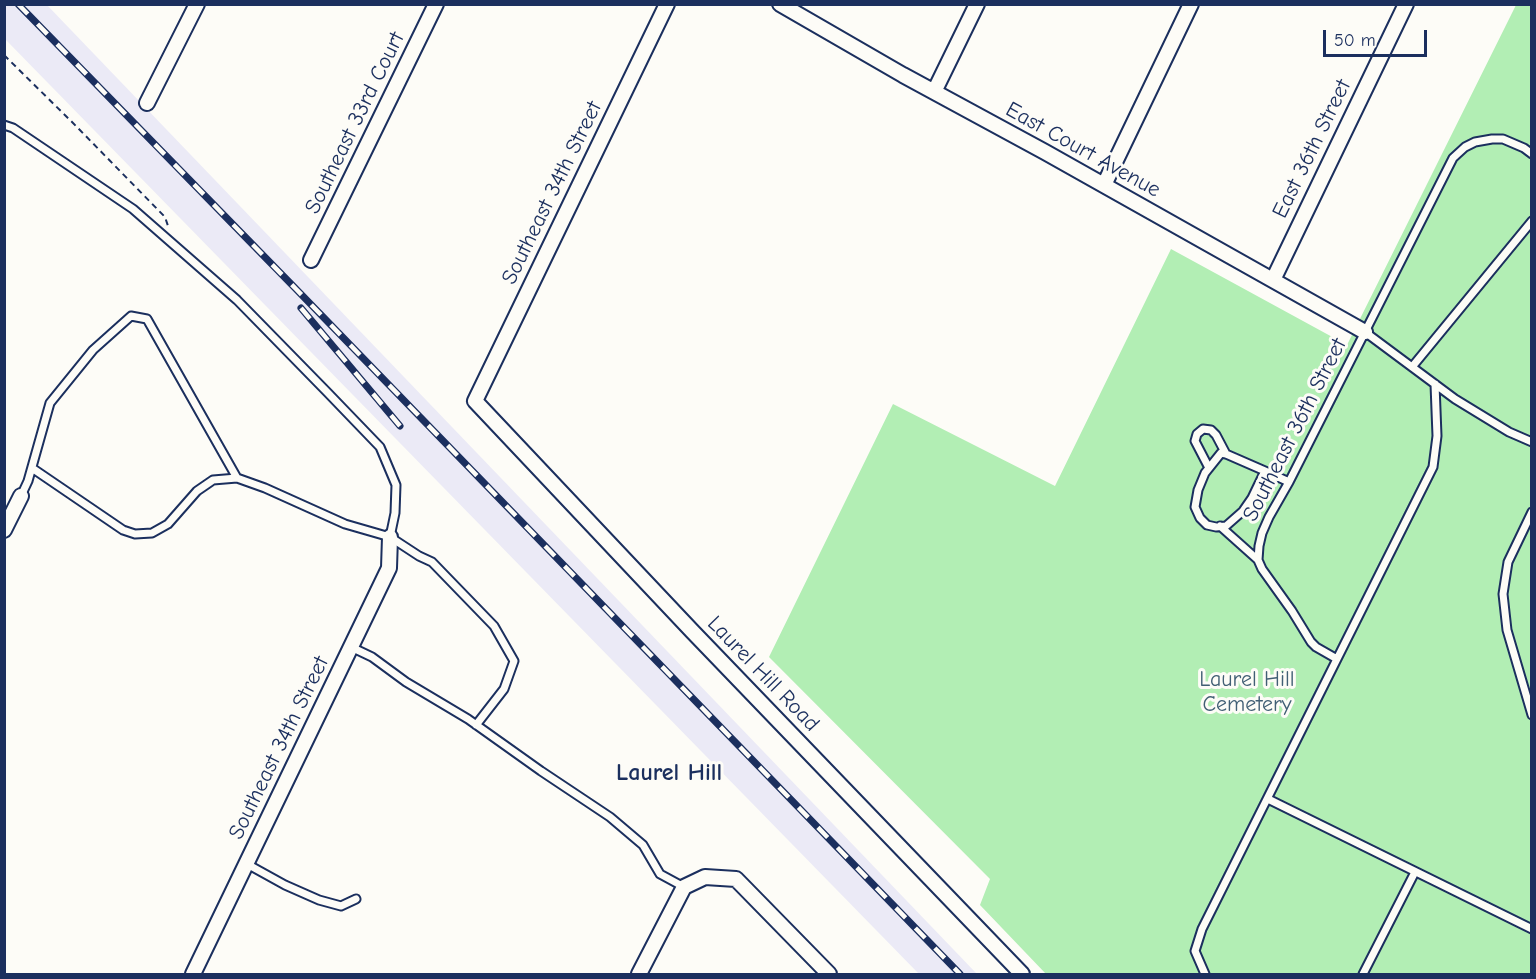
<!DOCTYPE html>
<html>
<head>
<meta charset="utf-8">
<style>
	body { margin:0 }
	#map { position:relative; width:1536px; height:979px; overflow:hidden; background:#fdfcf7; font-family:"Comic Neue",sans-serif }
	canvas { display:block }
	.frame { position:absolute; inset:0; border:6px solid #1b2f5e; pointer-events:none }
	.scale { position:absolute; left:1323px; top:30px; width:104px; height:27px; box-sizing:border-box; border:3px solid #1b2f5e; border-top:0; padding-left:8px; font-size:18px; line-height:21px; white-space:nowrap; color:#1b2f5e; -webkit-text-stroke:4px #fdfcf7; paint-order:stroke }
</style>
</head>
<body>
<div id="map">
<canvas width="1536" height="979"></canvas>
<div class="frame"></div>
<div class="scale">50 m</div>
</div>
<script>
const ctx = document.querySelector('canvas').getContext('2d');
ctx.lineJoin = 'round';
function fillPath(path, color) { ctx.fillStyle = color; ctx.fill(path, 'evenodd'); }
const shape = rows => new Path2D(rows.map(r => 'M' + r).join(''));
function stroke(path, color, width, dash) { ctx.strokeStyle = color; ctx.lineWidth = width; ctx.lineCap = dash ? 'butt' : 'round'; ctx.setLineDash(dash || []); ctx.stroke(path); }
function label(font, color, halo, rows, align = 'center') {
  ctx.font = font + ' "Comic Neue",sans-serif'; ctx.lineWidth = 6; ctx.setLineDash([]); ctx.textBaseline = 'middle'; ctx.strokeStyle = halo; ctx.fillStyle = color; for (const [text, x, y, turn = 0] of rows) {
    ctx.save(); ctx.translate(x, y); ctx.rotate((+turn || 0) * Math.PI / 180); ctx.textAlign = isNaN(turn) ? turn : align; if (halo) ctx.strokeText(text, 0, 0); ctx.fillText(text, 0, 0); ctx.restore();
  }
}
const built = shape([
	[5,5,47,5,977,974,919,974,5,39]
]);
const green = shape([
	[1516,5,1531,5,1531,974,1046,974,980,905,990,879,769,657,893,404,1055,486,1171,249,1347,345]
]);
const path = shape([
	[4,55,73,123,165,217,168,226]
]);
const lane = shape([
	[4,125,13,128,133,209,237,300,328,393,380,447,396,485,395,513,390,537],
	[1365,332,1455,399,1509,432,1532,442],
	[1412,367,1532,221],
	[32,468,123,530,135,534,152,533,168,524,197,491,213,480,237,478,265,488,345,524,390,537,419,556,432,562,494,626,514,661,504,689,476,725],
	[1209,468,1195,441,1197,434,1203,429,1211,430,1216,435,1226,454],
	[1265,471,1252,498,1243,511,1226,526,1216,527,1207,525,1200,518,1195,507,1198,490,1205,473,1221,453,1226,454,1265,471,1289,482],
	[21,496,28,481,50,403,93,350,131,316,147,319,237,478],
	[1532,512,1508,562,1503,594,1507,630,1532,715],
	[1220,526,1258,560],
	[351,647,372,657,406,682,468,719,541,771,610,817,643,845,660,874,684,887],
	[1337,659,1316,647,1311,642,1292,611,1262,569,1258,560,1259,546,1262,533,1269,517,1289,482,1453,158,1465,147,1475,142,1492,139,1503,139,1524,148,1532,154],
	[1268,799,1532,929],
	[247,864,285,885,319,900,341,906,356,899],
	[1205,974,1195,951,1202,929,1433,467,1437,436,1435,384],
	[1363,974,1415,872]
]);
const street = shape([
	[667,4,475,401,692,631,1022,974],
	[780,4,903,75,1045,152,1365,332],
	[934,92,977,4],
	[147,103,197,4],
	[1104,185,1191,4],
	[311,260,436,4],
	[1273,280,1406,4],
	[4,530,21,496],
	[193,974,389,568,390,537],
	[639,974,684,887,705,877,736,879,829,974]
]);
const rail = shape([
	[18,4,296,289,960,974],
	[301,308,400,426]
]);
const streetNames = [
	["Southeast 33rd Court",355,123,-64],
	["East 36th Street",1312,149,-64],
	["East Court Avenue",1083,150,29],
	["Southeast 34th Street",552,193,-64],
	["Southeast 36th Street",1295,430,-63],
	["Laurel Hill Road",763,674,46],
	["Southeast 34th Street",279,748,-64]
];
const parkNames = [
	["Laurel Hill",1247,680],
	["Cemetery",1247,705]
];
const neighbourhoodNames = [
	["Laurel Hill",669,773]
];
fillPath(built, '#ebeaf6');
fillPath(green, '#b2eeb4');
stroke(lane, '#1b2f5e', 11);
stroke(street, '#1b2f5e', 18);
stroke(path, '#1b2f5e', 2, [6, 4.5]);
stroke(lane, '#fdfcf7', 7);
stroke(street, '#fdfcf7', 14);
stroke(rail, '#1b2f5e', 7);
stroke(rail, '#fdfcf7', 4.5, [14]);
label('22px', '#1b2f5e', '#fdfcf7', streetNames);
label('22px', '#415f74', '#fdfcf7', parkNames);
label('bold 24px', '#1b2f5e', '#fdfcf7', neighbourhoodNames);
</script>
</body>
</html>
